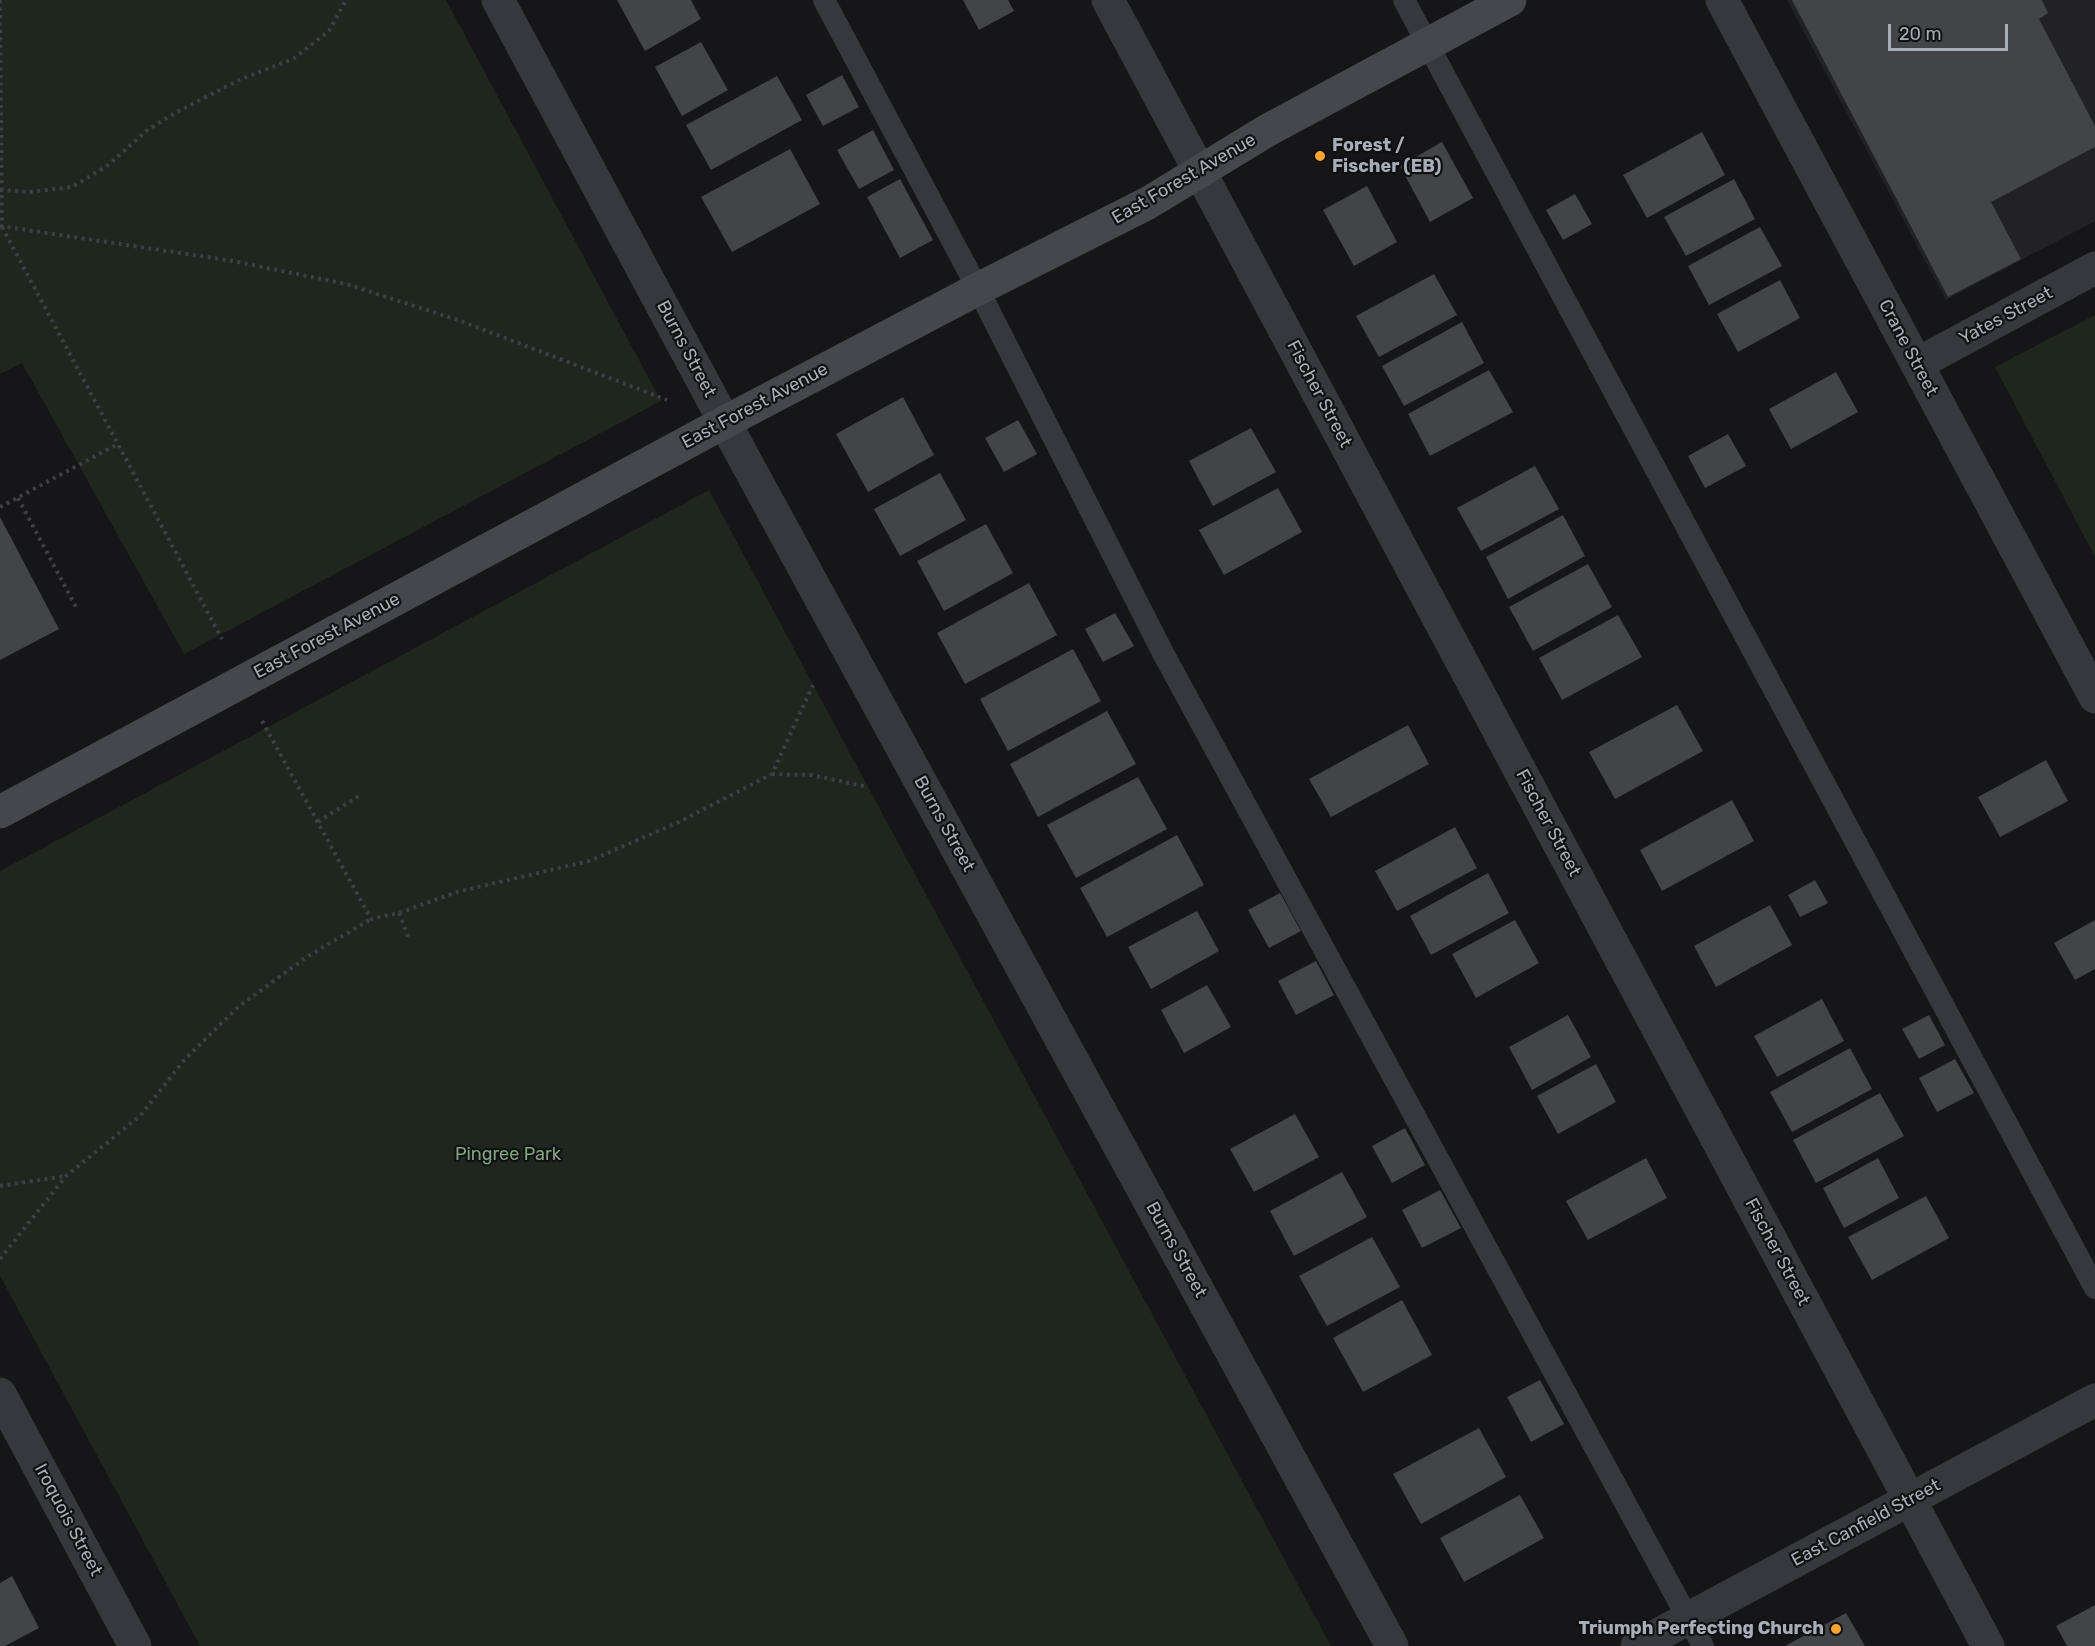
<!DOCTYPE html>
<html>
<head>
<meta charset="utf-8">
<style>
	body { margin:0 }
	#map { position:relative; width:2095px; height:1646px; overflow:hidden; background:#161618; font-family:Rubik,sans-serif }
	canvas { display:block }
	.scale { position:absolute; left:1888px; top:24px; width:120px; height:27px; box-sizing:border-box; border:3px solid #a8aeb8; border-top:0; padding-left:8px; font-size:18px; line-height:21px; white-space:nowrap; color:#a8aeb8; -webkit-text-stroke:4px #111113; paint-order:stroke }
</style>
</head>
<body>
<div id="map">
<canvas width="2095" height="1646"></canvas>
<div class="scale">20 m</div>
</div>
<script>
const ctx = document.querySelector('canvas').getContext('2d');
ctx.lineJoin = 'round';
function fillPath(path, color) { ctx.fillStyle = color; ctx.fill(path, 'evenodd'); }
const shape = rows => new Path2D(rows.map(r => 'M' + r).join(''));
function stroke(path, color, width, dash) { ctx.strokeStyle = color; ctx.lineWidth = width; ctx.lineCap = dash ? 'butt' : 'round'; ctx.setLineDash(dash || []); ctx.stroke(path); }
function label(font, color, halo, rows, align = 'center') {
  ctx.font = font + ' Rubik,sans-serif'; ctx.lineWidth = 4.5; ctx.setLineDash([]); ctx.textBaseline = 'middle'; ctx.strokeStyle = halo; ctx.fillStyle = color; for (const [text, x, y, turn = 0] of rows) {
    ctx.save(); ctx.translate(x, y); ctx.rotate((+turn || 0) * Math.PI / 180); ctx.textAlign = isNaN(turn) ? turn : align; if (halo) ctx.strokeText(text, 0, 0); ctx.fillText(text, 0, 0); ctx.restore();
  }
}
const built = shape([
	[1787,0,2095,0,2095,221,1946,300]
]);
const green = shape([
	[0,0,446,0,661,401,184,654,22,363,0,374],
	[2095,315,2095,557,1995,367],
	[709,490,868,787,1331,1646,200,1646,0,1276,0,871]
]);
const building = shape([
	[617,0,691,0,701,19,645,51],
	[963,0,1008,0,1014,11,979,30],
	[1792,0,2042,0,2048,13,2039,19,2095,126,2095,147,1991,202,2021,259,1948,297],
	[701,42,728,90,682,116,655,67],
	[842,75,859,107,823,126,806,95],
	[777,76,802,120,711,170,686,125],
	[873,130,894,170,859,189,837,150],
	[1702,132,1725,175,1647,218,1623,175],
	[1442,142,1473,198,1430,222,1400,166],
	[790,149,820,204,732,252,701,197],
	[900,179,933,240,900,258,867,197],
	[1734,179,1755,219,1686,256,1664,217],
	[1367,186,1397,242,1354,266,1323,210],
	[1575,194,1592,224,1563,240,1546,210],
	[1760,227,1782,266,1709,305,1688,266],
	[1434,274,1457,315,1379,357,1356,316],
	[1780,280,1800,318,1738,352,1717,314],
	[1462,322,1484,363,1404,406,1382,366],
	[1489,370,1513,412,1430,456,1408,414],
	[1836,372,1858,412,1791,449,1769,409],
	[903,397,934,455,868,492,836,434],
	[1018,420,1037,454,1004,472,985,438],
	[1251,428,1276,472,1213,506,1189,461],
	[1728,434,1746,466,1705,488,1688,456],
	[1535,466,1559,509,1481,551,1457,508],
	[940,473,966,520,900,556,874,509],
	[1278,488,1302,532,1224,575,1199,530],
	[1563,515,1585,556,1508,599,1486,557],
	[0,517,59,629,0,660],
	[986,524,1013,573,944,611,917,561],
	[1588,564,1612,607,1533,651,1509,607],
	[1029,583,1057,635,965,684,937,633],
	[1115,613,1134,646,1103,662,1085,629],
	[1618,615,1642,657,1562,700,1539,658],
	[1073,649,1101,701,1008,751,980,699],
	[1677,705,1703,751,1615,799,1589,752],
	[1107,711,1136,764,1038,817,1010,764],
	[1408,725,1429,764,1331,817,1309,779],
	[2046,760,2068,801,2000,837,1978,797],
	[1138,777,1167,829,1076,878,1047,825],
	[1732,800,1754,841,1662,891,1640,850],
	[1455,827,1477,868,1397,911,1375,871],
	[1177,835,1204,885,1107,937,1080,888],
	[1488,873,1509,913,1431,955,1410,916],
	[1815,880,1828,903,1800,917,1788,895],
	[1280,893,1301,931,1269,948,1248,910],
	[1770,905,1792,945,1716,987,1694,946],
	[1197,911,1219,951,1151,989,1128,947],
	[1515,920,1539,963,1476,998,1452,954],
	[2095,920,2095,969,2075,980,2054,943],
	[1316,961,1334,995,1296,1015,1278,981],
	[1207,985,1231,1027,1184,1053,1161,1010],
	[1822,999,1844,1041,1777,1077,1754,1036],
	[1568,1015,1591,1057,1532,1090,1509,1047],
	[1929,1015,1945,1045,1919,1059,1902,1029],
	[1850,1048,1872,1089,1792,1132,1770,1092],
	[1955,1059,1974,1093,1937,1112,1919,1078],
	[1596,1064,1616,1102,1558,1134,1537,1096],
	[1880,1093,1904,1136,1816,1183,1793,1140],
	[1295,1114,1319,1157,1254,1192,1230,1149],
	[1405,1128,1425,1165,1392,1183,1372,1146],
	[1646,1158,1667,1198,1588,1240,1566,1201],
	[1878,1158,1899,1198,1844,1228,1823,1188],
	[1342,1172,1367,1217,1294,1256,1270,1211],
	[1440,1190,1461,1228,1422,1248,1402,1210],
	[1926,1196,1949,1238,1872,1280,1848,1237],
	[1372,1237,1400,1287,1327,1326,1299,1276],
	[1402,1300,1432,1355,1363,1392,1333,1338],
	[1540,1380,1564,1424,1531,1442,1507,1397],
	[1479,1428,1506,1477,1421,1524,1393,1474],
	[1520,1495,1544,1538,1464,1582,1440,1538],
	[12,1576,39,1628,5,1646,0,1646,0,1583],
	[2095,1605,2095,1646,2067,1646,2056,1626],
	[1846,1613,1865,1646,1785,1646]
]);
const path = shape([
	[0,0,2,226],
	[0,190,30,192,72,187,107,166,146,131,175,113,239,80,293,59,329,31,346,0],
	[0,226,233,261,346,284,458,320,667,400],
	[2,227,222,639],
	[18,498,77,609],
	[0,507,118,444],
	[262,721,371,919,399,913,457,892,589,861,679,822,772,774,813,685],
	[772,774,811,775,868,787],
	[318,822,360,795],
	[399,913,410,941],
	[0,1186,66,1176],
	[0,1259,66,1176,140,1116,185,1059,237,1008,305,958,371,919]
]);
const service = shape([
	[824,0,978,289,1163,653,1703,1646],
	[1404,0,2095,1288]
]);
const minor = shape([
	[498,0,745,460,1392,1646],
	[1108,0,1988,1646],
	[1722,0,2095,697],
	[1917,364,2095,268],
	[0,1394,135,1646],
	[1637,1646,2095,1400]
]);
const secondary = shape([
	[0,812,725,422,978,289,1148,203,1268,130,1510,0]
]);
const markers = [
	[1320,156,6,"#f6a32f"],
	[1836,1629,6,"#f6a32f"]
];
const poiNames = [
	["Forest /",1332,146],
	["Fischer (EB)",1332,167],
	["Triumph Perfecting Church",1824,1629,"right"]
];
const streetNames = [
	["East Forest Avenue",1184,179,-30],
	["Yates Street",2006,316,-28],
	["Crane Street",1908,348,62],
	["Burns Street",686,349,62],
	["Fischer Street",1319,394,62],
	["East Forest Avenue",755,406,-28],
	["East Forest Avenue",327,636,-28],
	["Fischer Street",1548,823,62],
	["Burns Street",944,824,61],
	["Burns Street",1176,1250,61],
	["Fischer Street",1777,1252,62],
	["Iroquois Street",68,1520,62],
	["East Canfield Street",1866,1523,-28]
];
const parkNames = [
	["Pingree Park",508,1155]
];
fillPath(built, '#222225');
fillPath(green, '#1e261e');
fillPath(building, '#424448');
stroke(path, '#3d3f44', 4, [3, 4.5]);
stroke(service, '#37383d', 22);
stroke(minor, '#37383d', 33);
stroke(secondary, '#45474d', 33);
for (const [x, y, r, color] of markers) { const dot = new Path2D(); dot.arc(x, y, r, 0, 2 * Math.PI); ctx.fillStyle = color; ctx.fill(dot); stroke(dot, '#111113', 2); }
label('bold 18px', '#a8aeb8', '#111113', poiNames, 'left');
label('18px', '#a8aeb8', '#111113', streetNames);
label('18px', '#7fa47e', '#111113', parkNames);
</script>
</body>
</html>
